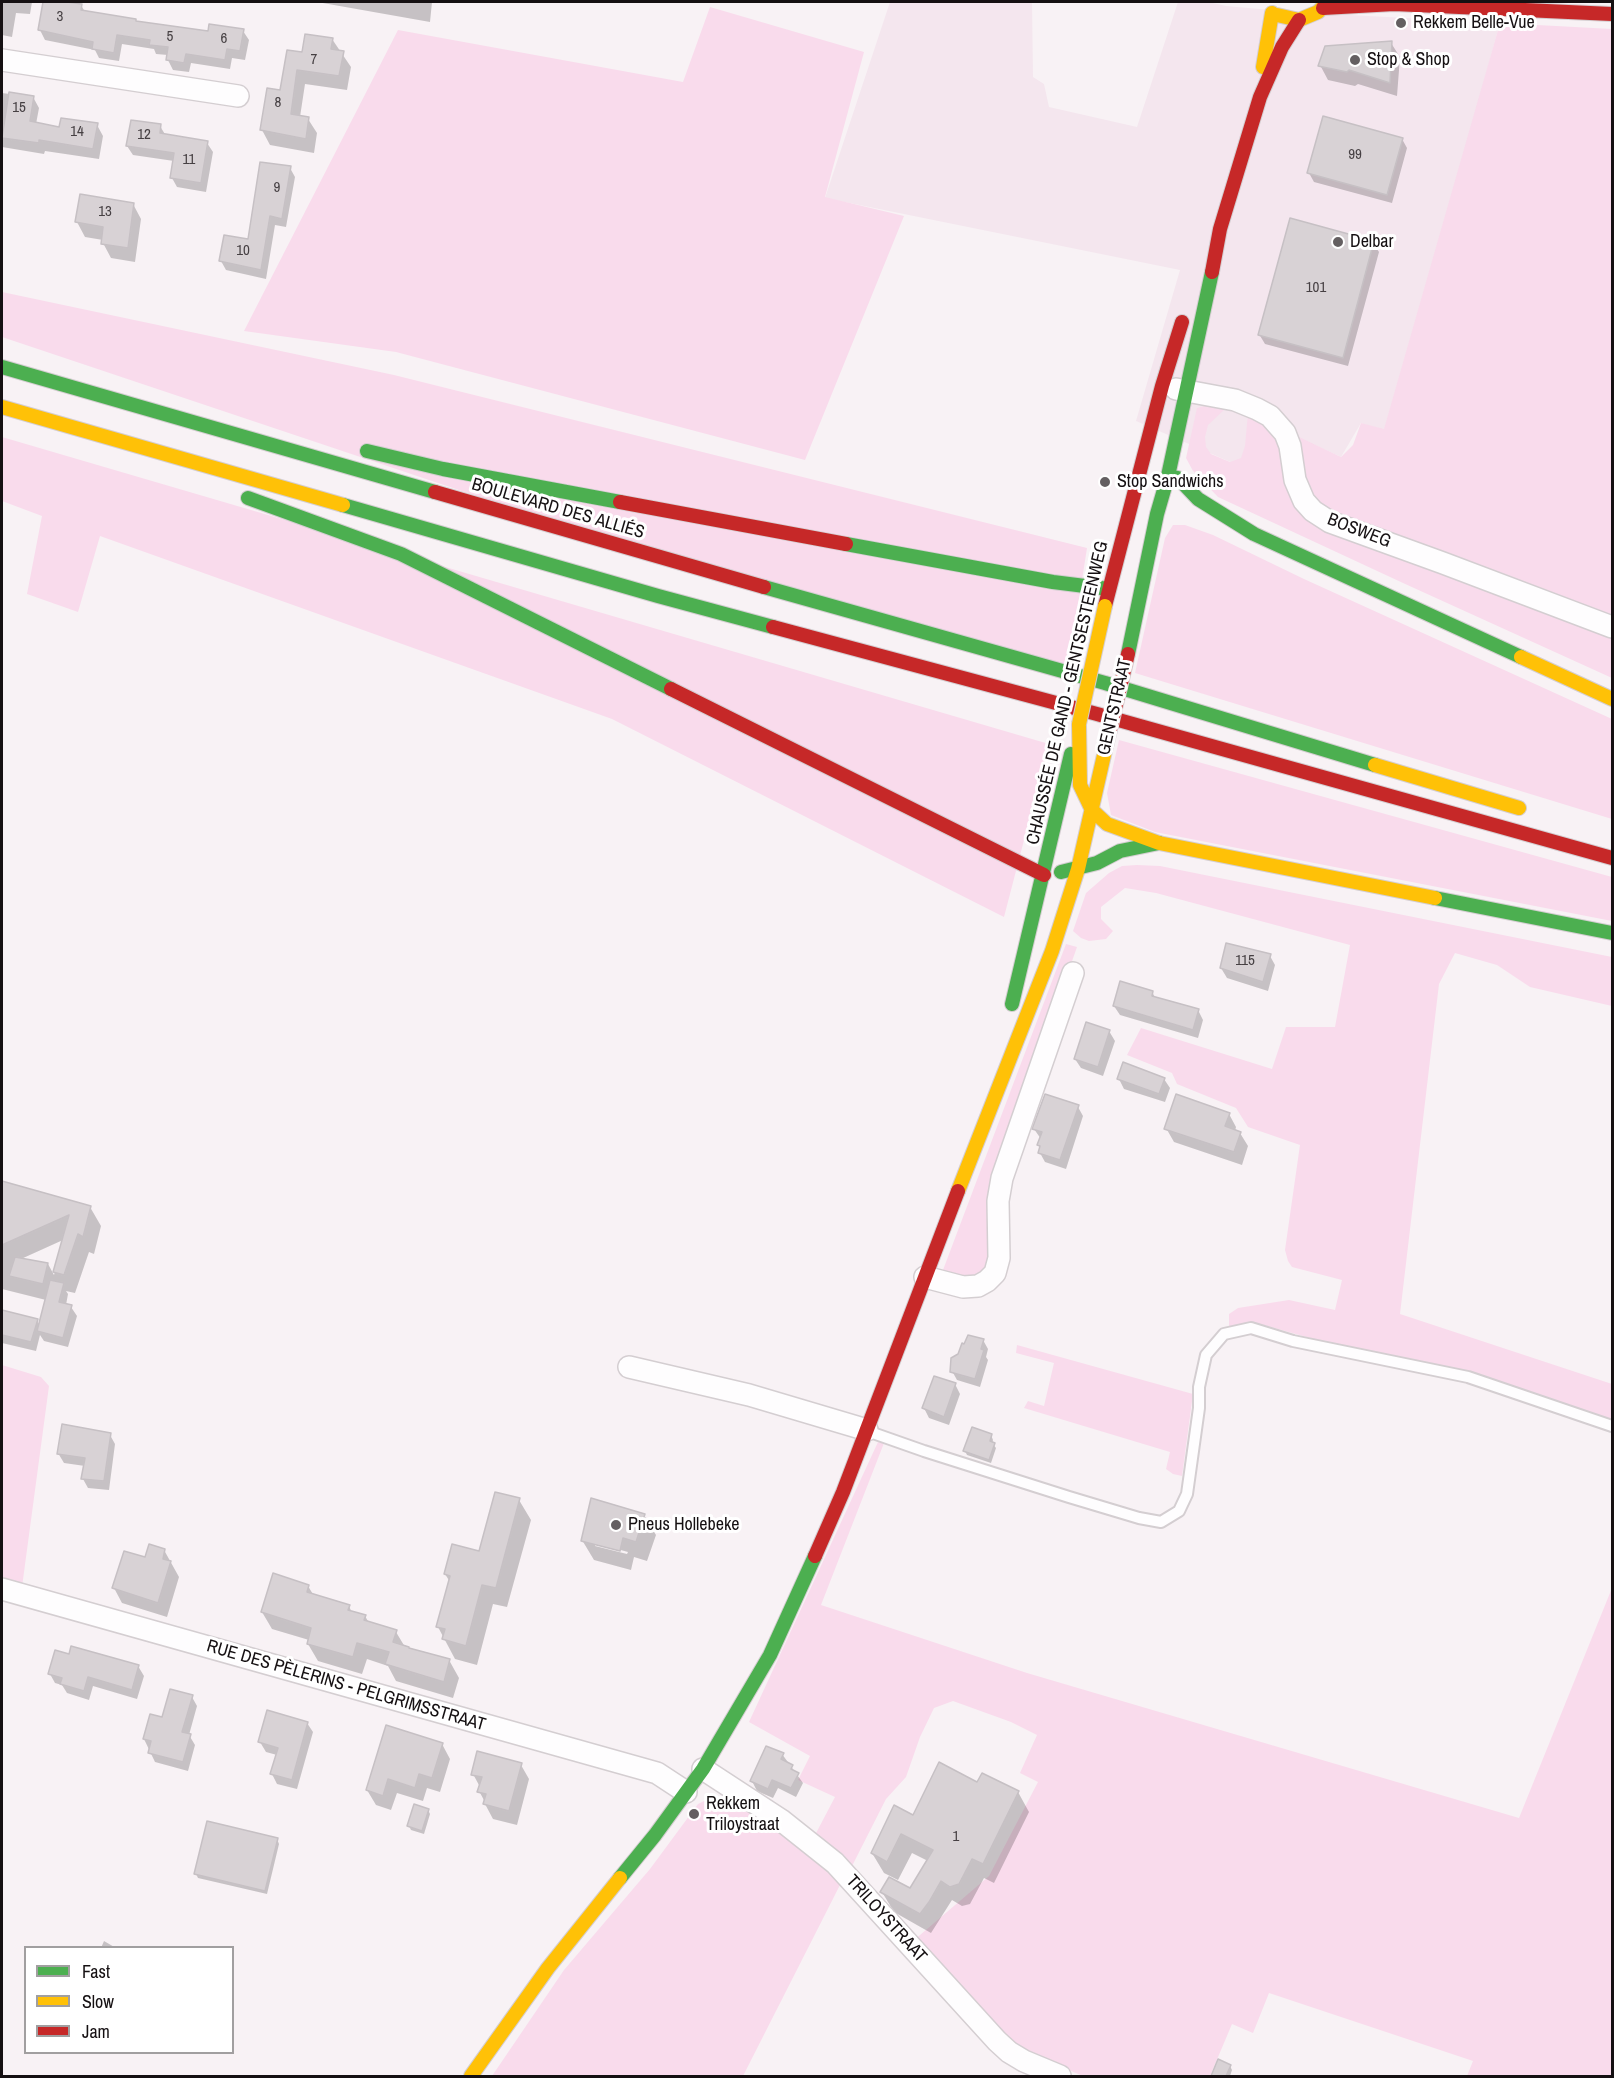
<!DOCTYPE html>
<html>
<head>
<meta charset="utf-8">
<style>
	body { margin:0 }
	#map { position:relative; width:1614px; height:2078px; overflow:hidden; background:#f8f2f5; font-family:"Archivo Narrow",sans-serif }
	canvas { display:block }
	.frame { position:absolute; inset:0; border:3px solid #151012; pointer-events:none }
	.legend { position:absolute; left:24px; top:1946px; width:210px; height:108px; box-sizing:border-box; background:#fff; border:2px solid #a19fa0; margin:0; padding:8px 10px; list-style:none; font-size:18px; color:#151012 }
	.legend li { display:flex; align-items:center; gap:12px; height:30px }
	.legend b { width:30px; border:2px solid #a19fa0 }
</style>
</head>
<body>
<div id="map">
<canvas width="1614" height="2078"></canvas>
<div class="frame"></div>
<ul class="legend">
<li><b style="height:8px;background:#4caf50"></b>Fast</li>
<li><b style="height:8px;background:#ffc107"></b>Slow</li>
<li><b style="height:8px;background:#c62828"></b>Jam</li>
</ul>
</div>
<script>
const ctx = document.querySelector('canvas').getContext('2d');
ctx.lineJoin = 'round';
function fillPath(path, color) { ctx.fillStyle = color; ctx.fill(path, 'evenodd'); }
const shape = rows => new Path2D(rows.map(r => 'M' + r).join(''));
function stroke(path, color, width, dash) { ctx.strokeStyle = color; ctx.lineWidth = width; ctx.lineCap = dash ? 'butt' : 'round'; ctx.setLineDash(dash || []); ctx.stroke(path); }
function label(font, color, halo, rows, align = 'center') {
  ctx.font = font + ' "Archivo Narrow",sans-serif'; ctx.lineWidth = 6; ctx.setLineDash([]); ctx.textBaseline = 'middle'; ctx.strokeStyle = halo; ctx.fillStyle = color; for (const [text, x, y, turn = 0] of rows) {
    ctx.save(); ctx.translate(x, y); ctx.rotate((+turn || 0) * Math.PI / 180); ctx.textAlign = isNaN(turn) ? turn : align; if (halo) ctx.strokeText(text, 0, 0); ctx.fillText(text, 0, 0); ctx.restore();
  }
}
const built = shape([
	[890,2,1032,2,1033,77,1044,84,1049,107,1137,127,1178,2,1208,2,1226,6,1293,12,1500,23,1387,434,1361,423,1341,457,1297,437,1288,487,1136,421,1180,270,825,198]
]);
const green = shape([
	[710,7,864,52,825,197,904,216,805,460,396,352,244,331,398,30,683,82],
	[1500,23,1612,29,1612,618,1329,511,1317,500,1307,483,1297,436,1341,457,1353,445,1361,423,1384,429],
	[2,292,394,375,1087,548,1072,644,1062,670,665,559,2,337],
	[1212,404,1225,409,1208,425,1205,437,1206,447,1211,454,1230,462,1241,458,1245,446,1248,413,1276,431,1296,501,1612,635,1612,678,1403,583,1218,497,1193,471,1186,458,1197,408],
	[2,437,1049,744,1004,917,612,719,100,536,78,612,27,594,42,516,2,501],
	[1173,525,1185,525,1213,535,1304,579,1612,719,1612,819,1135,673,1165,538],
	[1119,740,1612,877,1612,921,1155,832,1111,815,1107,793],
	[1137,865,1160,866,1612,957,1612,1006,1530,987,1497,965,1455,953,1439,984,1400,1314,1612,1384,1612,1420,1479,1375,1310,1338,1253,1322,1229,1327,1229,1314,1238,1308,1289,1300,1335,1310,1342,1280,1292,1267,1288,1261,1285,1250,1300,1145,1248,1127,1236,1108,1177,1084,1172,1073,1127,1055,1141,1028,1272,1069,1286,1027,1335,1027,1350,945,1156,893,1125,888,1101,907,1101,919,1113,931,1106,939,1089,941,1081,938,1073,931,1086,893,1109,873,1122,866],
	[1066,944,1077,947,1008,1143,990,1270,958,1282,943,1270],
	[1017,1345,1193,1394,1182,1476,1173,1474,1166,1469,1170,1452,1024,1408,1028,1401,1044,1406,1054,1363,1016,1353],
	[2,1365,41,1377,49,1386,22,1587,2,1580],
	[878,1442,884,1443,821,1605,1027,1673,1519,1818,1612,1588,1612,2076,1467,2076,1473,2061,1269,1993,1253,2033,1232,2024,1210,2076,1083,2076,1033,2055,1011,2041,913,1941,989,1876,1038,1782,1020,1773,1037,1735,1011,1722,953,1701,934,1708,920,1737,906,1777,886,1799,851,1868,814,1837,835,1797,798,1780,810,1756,749,1722],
	[710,1798,724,1798,743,1805,805,1851,841,1883,743,2076,492,2076,564,1970,650,1869,698,1804]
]);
const shadow = shape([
	[2,2,32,2,30,14,16,13,12,37,2,35],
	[45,2,81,5,85,12,137,23,209,32,243,31,249,40,245,60,232,58,230,69,191,63,189,72,173,70,168,60,168,55,156,54,154,49,122,44,119,61,99,58,95,50,45,40,40,30],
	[317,2,432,2,430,22],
	[332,39,351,67,347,90,305,84,300,117,308,119,317,133,314,153,270,145,262,130,281,92,303,54],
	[1391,43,1400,57,1397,96,1358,84,1355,86,1328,80,1320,65],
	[2,93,33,97,39,108,36,124,60,129,97,125,103,136,99,159,45,151,44,154,2,147],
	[160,126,166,136,207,143,213,152,206,192,177,187,172,178,174,161,133,155,127,146],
	[1402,139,1407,148,1392,203,1314,182,1309,173],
	[290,168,295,177,286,227,275,225,266,279,226,270,221,261,249,240],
	[133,204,141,219,135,262,111,258,103,243,103,240,85,237,77,222],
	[1373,243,1379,252,1348,366,1265,344,1259,334],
	[1270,956,1275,965,1268,991,1227,978,1221,968],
	[1152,992,1156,999,1198,1010,1203,1020,1198,1038,1120,1015,1114,1006],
	[1109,1031,1115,1041,1103,1076,1081,1068,1075,1059],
	[1119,1079,1164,1079,1170,1088,1165,1102,1124,1089],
	[1078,1107,1083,1116,1066,1169,1045,1162,1040,1153,1041,1149,1038,1145,1041,1139,1034,1129],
	[1229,1114,1236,1127,1235,1131,1240,1133,1248,1146,1242,1165,1174,1142,1166,1128],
	[2,1183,90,1207,101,1226,94,1254,89,1252,75,1293,66,1291,68,1294,66,1305,71,1307,77,1316,68,1347,44,1341,40,1335,36,1351,2,1343,2,1312,37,1321,40,1326,46,1300,2,1289],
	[63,1240,54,1275,48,1264,21,1259],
	[983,1340,988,1349,986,1357,988,1360,980,1387,957,1380,952,1371],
	[955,1384,960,1394,949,1425,929,1418,924,1408],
	[110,1435,115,1444,109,1490,88,1488,83,1479,85,1466,64,1463,58,1453],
	[991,1435,993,1440,992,1443,996,1448,991,1463,967,1455,965,1451],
	[519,1500,531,1520,507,1607,493,1604,477,1665,455,1659,438,1627,450,1582,445,1574,480,1552],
	[644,1515,656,1535,647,1561,634,1557,631,1570,594,1560,582,1540],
	[595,1543,628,1552,627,1554,595,1546],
	[164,1550,179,1577,167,1617,122,1603,114,1588,146,1559],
	[308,1586,314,1596,349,1606,352,1613,365,1616,369,1623,396,1632,405,1647,449,1660,459,1678,453,1698,396,1681,388,1666,367,1659,362,1674,318,1661,308,1644,309,1640,272,1629,262,1612],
	[138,1666,144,1676,137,1699,93,1686,89,1700,67,1693,62,1685,55,1683,50,1674],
	[192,1697,197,1706,189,1735,195,1745,188,1771,155,1762,144,1739,163,1719],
	[307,1723,313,1732,297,1789,277,1784,272,1774,277,1755,266,1752,260,1742],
	[442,1744,450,1759,440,1792,427,1788,423,1801,397,1793,391,1810,376,1805,367,1790],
	[782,1754,803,1783,796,1797,778,1788,773,1798,757,1791,752,1781],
	[521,1765,529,1779,517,1825,493,1819,485,1804,485,1802,479,1791,480,1787,473,1774],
	[978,1784,1018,1792,1029,1812,994,1883,984,1878,970,1904,962,1906,952,1900,931,1933,894,1912,882,1892,911,1890,928,1861,912,1853,898,1880,884,1873,872,1853,914,1817],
	[428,1810,430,1814,424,1834,411,1830,409,1826],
	[277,1839,279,1844,267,1894,198,1878,196,1874],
	[104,1941,116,1948,101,1948],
	[1230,2066,1232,2070,1230,2076,1214,2076]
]);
const building = shape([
	[43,2,67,2,82,4,81,10,136,19,136,21,208,31,209,24,244,29,240,51,227,49,225,60,186,54,184,63,166,60,168,47,149,45,150,40,117,35,114,53,92,49,93,42,38,30,43,2],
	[305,34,333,38,331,49,344,51,339,76,297,70,291,114,309,117,306,139,260,130,267,88,280,90,287,50,302,52,305,34],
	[1392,41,1390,83,1349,70,1347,72,1318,66,1325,46,1392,41],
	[9,92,34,96,30,121,59,127,61,118,98,123,93,149,39,140,39,143,2,138,9,92],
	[1323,116,1403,138,1387,195,1307,173,1323,116],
	[131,120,161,124,160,133,208,141,201,183,170,178,174,153,126,146,131,120],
	[260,162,291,166,282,219,270,216,261,270,219,261,224,235,248,239,260,162],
	[80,194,134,203,128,248,101,244,103,227,75,222,80,194],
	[1290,218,1374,241,1343,358,1258,335,1290,218],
	[1226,943,1271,954,1263,982,1220,968,1226,943],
	[1120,981,1153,991,1152,996,1199,1009,1193,1030,1113,1006,1120,981],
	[1086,1022,1110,1030,1098,1067,1074,1059,1086,1022],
	[1123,1062,1165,1078,1159,1094,1117,1079,1123,1062],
	[1045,1094,1079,1105,1060,1160,1038,1153,1040,1146,1037,1145,1042,1132,1032,1129,1045,1094],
	[1176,1094,1230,1113,1225,1126,1241,1132,1234,1152,1164,1129,1176,1094],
	[2,1181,91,1206,83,1237,78,1234,64,1275,53,1272,69,1215,2,1245,2,1181],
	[15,1257,48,1263,43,1284,9,1276,15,1257],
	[50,1280,64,1283,59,1302,72,1305,63,1338,37,1331,50,1280],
	[2,1310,38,1319,31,1342,2,1335,2,1310],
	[968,1335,984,1339,981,1349,984,1350,975,1379,950,1372,951,1358,958,1354,962,1343,964,1344,968,1335],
	[934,1376,956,1383,944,1417,922,1408,934,1376],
	[62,1424,111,1433,104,1481,81,1479,85,1458,57,1454,62,1424],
	[972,1427,992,1434,990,1441,995,1443,989,1460,963,1451,972,1427],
	[495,1492,520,1498,496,1588,482,1585,466,1646,442,1639,445,1629,436,1627,450,1576,444,1574,452,1544,479,1551,495,1492],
	[591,1498,645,1514,636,1542,623,1538,620,1551,581,1541,591,1498],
	[149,1544,165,1549,163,1559,171,1561,158,1603,112,1588,124,1551,145,1557,149,1544],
	[273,1573,309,1585,307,1592,350,1605,348,1610,366,1615,364,1620,397,1630,393,1642,409,1647,409,1648,450,1659,444,1682,385,1664,389,1652,357,1643,353,1657,307,1644,311,1628,261,1612,273,1573],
	[71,1646,139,1665,132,1690,88,1677,84,1691,60,1684,62,1678,48,1674,55,1650,69,1654,71,1646],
	[170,1689,193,1695,182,1732,191,1734,183,1762,148,1753,151,1741,143,1739,150,1714,162,1717,170,1689],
	[267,1710,308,1722,292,1780,270,1774,278,1748,258,1742,267,1710],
	[386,1725,443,1743,432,1778,419,1774,415,1788,388,1779,383,1796,366,1790,386,1725],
	[766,1746,784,1753,781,1759,793,1765,791,1769,799,1773,791,1788,772,1780,768,1789,750,1781,766,1746],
	[477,1751,522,1763,509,1811,483,1804,486,1794,477,1792,482,1777,471,1775,477,1751],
	[939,1762,977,1782,982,1773,1019,1791,983,1864,972,1859,959,1884,950,1887,941,1881,929,1902,920,1914,880,1892,889,1877,910,1888,933,1850,901,1834,887,1862,871,1853,894,1805,913,1815,939,1762],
	[414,1804,429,1809,422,1831,407,1826,414,1804],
	[207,1821,278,1838,265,1891,194,1874,207,1821],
	[1218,2059,1231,2065,1226,2076,1211,2076,1218,2059]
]);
const lane = shape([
	[870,1432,924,1451,1069,1497,1139,1518,1161,1522,1179,1511,1187,1494,1199,1408,1199,1387,1206,1355,1224,1334,1251,1328,1293,1341,1468,1377,1612,1426]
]);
const street = shape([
	[2,60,238,96],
	[1176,389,1235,400,1257,409,1270,416,1285,433,1290,446,1295,480,1304,501,1313,511,1330,522,1443,563,1612,627],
	[925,1277,963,1287,978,1286,987,1281,995,1273,999,1258,998,1201,1002,1178,1073,973],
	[629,1367,749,1395,867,1430],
	[2,1589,657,1773,686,1792],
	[703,1769,781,1820,835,1863,997,2041,1009,2052,1024,2061,1060,2076]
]);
const fast = shape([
	[2,367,435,492],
	[367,451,443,469,620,502],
	[1168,476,1178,478,1198,499,1254,534,1521,657],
	[248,498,401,554,671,689],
	[343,505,658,596,773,627],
	[846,544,1053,582,1109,589],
	[764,587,1105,683],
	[1128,654,1157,514,1168,476,1212,272],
	[1105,683,1375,765],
	[1061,872,1097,863,1120,851,1159,843],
	[1435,898,1612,933],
	[1012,1004,1071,754],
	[620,1878,655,1835,703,1769,770,1655,815,1556]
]);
const slow = shape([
	[1277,15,1299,20,1318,12,1328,2],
	[1263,67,1272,13],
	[2,407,343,505],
	[1521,657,1612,699],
	[1079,724,1080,785,1092,810,1107,824,1159,843,1435,898],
	[1375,765,1519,808],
	[958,1191,1052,951,1078,869,1107,742],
	[471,2076,548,1968,620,1878]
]);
const jam = shape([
	[1323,8,1394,4,1612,14],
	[1212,272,1220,229,1260,97,1282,47,1299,20],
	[435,492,764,587],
	[620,502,846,544],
	[1105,606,1162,386,1182,322],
	[773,627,1097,714],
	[671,689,1044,875],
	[1097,714,1612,858],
	[815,1556,843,1492,958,1191]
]);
const slowBridge = shape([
	[1079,724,1105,606]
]);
const jamBridge = shape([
	[1107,742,1128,654]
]);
const markers = [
	[1401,23,6,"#645f61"],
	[1355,60,6,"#645f61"],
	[1338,242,6,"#645f61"],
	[1105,482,6,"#645f61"],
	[616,1525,6,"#645f61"],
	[694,1814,6,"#645f61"]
];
const numberNames = [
	["3",60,17],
	["5",170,37],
	["6",224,39],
	["7",314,60],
	["8",278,103],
	["15",19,108],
	["14",77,132],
	["12",144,135],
	["99",1355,155],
	["11",189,160],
	["9",277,188],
	["13",105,212],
	["10",243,251],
	["101",1316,288],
	["115",1245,961],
	["1",956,1837]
];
const poiNames = [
	["Rekkem Belle-Vue",1413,23],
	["Stop & Shop",1367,60],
	["Delbar",1350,242],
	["Stop Sandwichs",1117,482],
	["Pneus Hollebeke",628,1525],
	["Rekkem",706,1804],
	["Triloystraat",706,1825]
];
const streetNames = [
	["BOULEVARD DES ALLIÉS",558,509,16],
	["BOSWEG",1359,531,21],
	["CHAUSSÉE DE GAND - GENTSESTEENWEG",1068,693,-77],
	["GENTSTRAAT",1115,707,-77],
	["RUE DES PÈLERINS - PELGRIMSSTRAAT",346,1686,16],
	["TRILOYSTRAAT",886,1919,48]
];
fillPath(built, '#f4e6ee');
fillPath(green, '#f9dbec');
fillPath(shadow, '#0003');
fillPath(building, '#d8d2d5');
stroke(building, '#c6c0c4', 1.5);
stroke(lane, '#d4ced1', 14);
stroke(street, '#d4ced1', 24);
stroke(fast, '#d4ced1', 16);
stroke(slow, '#d4ced1', 16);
stroke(jam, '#d4ced1', 16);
stroke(lane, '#fefdfe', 10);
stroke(street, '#fefdfe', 21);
stroke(fast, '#4caf50', 14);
stroke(slow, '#ffc107', 14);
stroke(jam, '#c62828', 14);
stroke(slowBridge, '#d4ced1', 16, []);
stroke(jamBridge, '#d4ced1', 16, []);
stroke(slowBridge, '#ffc107', 14);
stroke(jamBridge, '#c62828', 14);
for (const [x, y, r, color] of markers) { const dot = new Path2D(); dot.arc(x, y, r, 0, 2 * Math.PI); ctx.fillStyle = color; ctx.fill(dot); stroke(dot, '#fff', 2); }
label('15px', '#464043', null, numberNames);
label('18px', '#151012', '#fff', poiNames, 'left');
label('18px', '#151012', '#fff', streetNames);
</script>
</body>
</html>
